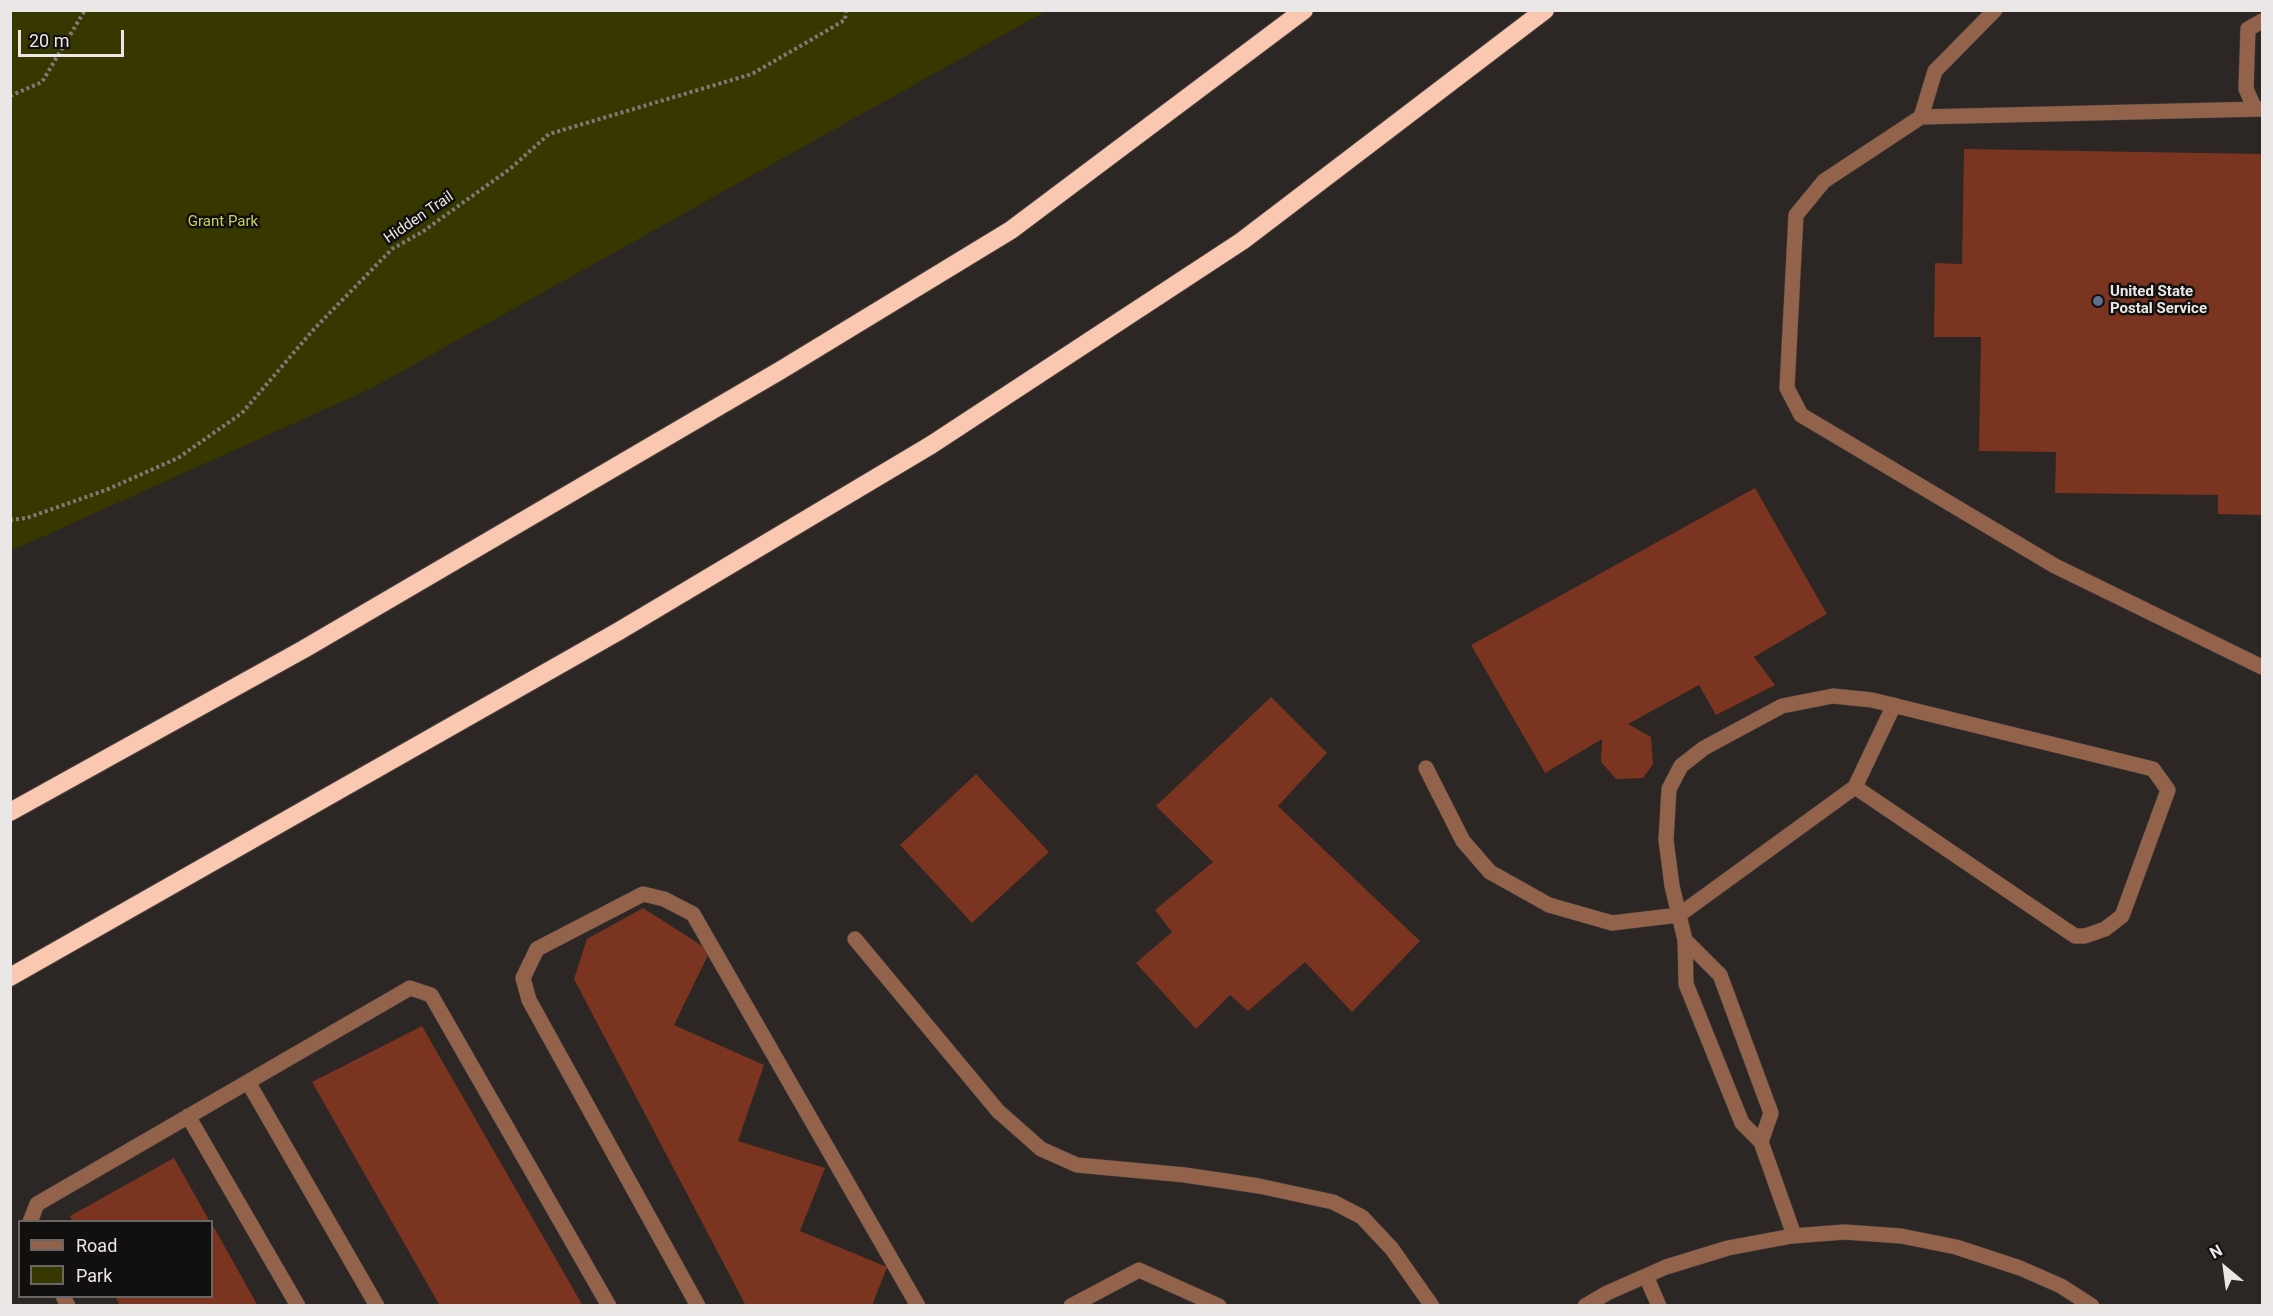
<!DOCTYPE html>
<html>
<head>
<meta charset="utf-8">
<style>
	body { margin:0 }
	#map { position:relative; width:2273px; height:1316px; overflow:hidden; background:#2c2624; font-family:Roboto,sans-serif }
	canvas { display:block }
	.frame { position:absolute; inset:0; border:12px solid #ebe7e6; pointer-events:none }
	.legend { position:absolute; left:18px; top:1220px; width:195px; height:78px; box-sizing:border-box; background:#12100f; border:2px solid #696665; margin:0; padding:8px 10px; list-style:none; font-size:18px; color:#ebe7e6 }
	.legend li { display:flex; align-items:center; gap:12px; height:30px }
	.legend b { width:30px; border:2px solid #696665 }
	.north { position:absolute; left:2195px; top:1238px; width:60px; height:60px; -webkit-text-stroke:4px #12100f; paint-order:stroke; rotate:331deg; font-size:16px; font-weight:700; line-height:24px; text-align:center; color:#ebe7e6 }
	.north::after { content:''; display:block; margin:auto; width:21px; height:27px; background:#ebe7e6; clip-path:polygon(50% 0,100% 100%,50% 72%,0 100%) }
	.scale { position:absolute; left:18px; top:30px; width:106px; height:27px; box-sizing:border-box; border:3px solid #ebe7e6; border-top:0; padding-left:8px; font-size:18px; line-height:21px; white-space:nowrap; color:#ebe7e6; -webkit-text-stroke:4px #12100f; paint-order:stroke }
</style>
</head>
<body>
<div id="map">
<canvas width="2273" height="1316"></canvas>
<div class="frame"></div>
<ul class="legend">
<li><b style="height:8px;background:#93624a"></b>Road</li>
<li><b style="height:16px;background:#373800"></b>Park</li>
</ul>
<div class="north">N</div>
<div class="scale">20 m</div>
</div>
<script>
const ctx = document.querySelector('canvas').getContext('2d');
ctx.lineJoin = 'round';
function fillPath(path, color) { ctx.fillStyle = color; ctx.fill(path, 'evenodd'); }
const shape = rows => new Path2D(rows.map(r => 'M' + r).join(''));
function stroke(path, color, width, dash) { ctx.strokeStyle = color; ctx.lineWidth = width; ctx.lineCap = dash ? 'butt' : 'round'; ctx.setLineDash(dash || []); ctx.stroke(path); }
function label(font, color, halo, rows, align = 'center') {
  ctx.font = font + ' Roboto,sans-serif'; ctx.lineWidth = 5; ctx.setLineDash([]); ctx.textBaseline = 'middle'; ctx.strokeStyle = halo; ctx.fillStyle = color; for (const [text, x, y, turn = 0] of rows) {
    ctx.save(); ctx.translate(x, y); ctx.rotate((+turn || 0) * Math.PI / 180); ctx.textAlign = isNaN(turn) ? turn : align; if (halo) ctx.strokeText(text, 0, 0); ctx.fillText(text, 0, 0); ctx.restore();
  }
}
const green = shape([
	[10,11,11,10,1046,11,372,388,11,551]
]);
const building = shape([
	[1964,149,2262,154,2262,515,2218,514,2218,495,2055,493,2056,452,1979,451,1981,337,1934,337,1935,263,1962,264],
	[1755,488,1827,614,1754,657,1775,685,1716,715,1699,685,1628,724,1651,737,1653,764,1643,778,1616,779,1601,762,1602,739,1545,773,1471,645],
	[1271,697,1327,753,1278,806,1420,941,1352,1012,1305,962,1248,1011,1230,995,1196,1029,1136,963,1172,932,1155,910,1213,862,1156,806],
	[976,774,1049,852,972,923,900,845],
	[643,908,710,951,674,1025,764,1065,738,1141,825,1168,800,1231,887,1267,872,1306,746,1306,574,979,587,939],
	[422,1026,583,1306,440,1306,312,1082],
	[174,1158,210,1222,73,1222,70,1216],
	[212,1224,258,1306,120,1306,115,1296,212,1296]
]);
const path = shape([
	[10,96,42,82,85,10],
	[10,520,27,518,106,490,178,458,242,413,314,329,392,249,422,232,511,168,549,134,752,74,845,20,846,10]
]);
const minor = shape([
	[2255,109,2246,89,2248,29,2262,21],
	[2262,109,1921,117,1824,181,1796,215,1787,388,1801,415,2055,566,2262,667],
	[1921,117,1935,71,1995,10],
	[1426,768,1463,841,1490,872,1549,905,1612,923,1679,915,1855,787,2075,936,2085,936,2105,929,2122,916,2168,790,2153,769,1872,700,1833,696,1782,706,1704,748,1681,766,1669,789,1666,840,1672,886,1679,915,1685,940],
	[1855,787,1894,705],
	[855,939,998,1111,1041,1149,1077,1165,1185,1175,1259,1186,1333,1202,1362,1217,1392,1249,1432,1306],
	[248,1082,377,1306],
	[188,1116,298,1306],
	[1761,1142,1771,1113,1720,975,1685,940,1686,984,1742,1123,1761,1142,1794,1235],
	[30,1222,37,1204,410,988,431,995,609,1306],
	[1646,1276,1659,1306],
	[63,1296,68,1306],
	[698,1306,529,1000,523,978,537,949,643,894,664,899,693,914,918,1306],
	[1071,1306,1139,1270,1219,1306],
	[1585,1306,1607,1293,1666,1267,1728,1248,1792,1236,1845,1232,1901,1236,1956,1247,2020,1268,2061,1286,2092,1306]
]);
const highway = shape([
	[10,812,304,649,781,370,1011,230,1304,10],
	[10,977,619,631,931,445,1242,241,1545,10]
]);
const markers = [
	[2098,301,6,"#5c6f8a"]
];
const streetNames = [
	["Hidden Trail",419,218,-34]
];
const parkNames = [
	["Grant Park",223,222]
];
const poiNames = [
	["United State",2110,292],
	["Postal Service",2110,309]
];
fillPath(green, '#373800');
fillPath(building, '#7b341f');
stroke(minor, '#47413f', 16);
stroke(highway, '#47413f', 20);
stroke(path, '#7f7978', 4, [3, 3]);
stroke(minor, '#93624a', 15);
stroke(highway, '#fac7b0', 18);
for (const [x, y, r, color] of markers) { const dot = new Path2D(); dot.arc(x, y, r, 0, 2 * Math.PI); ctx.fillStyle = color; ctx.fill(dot); stroke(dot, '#12100f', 2); }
label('15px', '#ebe7e6', '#12100f', streetNames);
label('15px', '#cbce5e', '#12100f', parkNames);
label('bold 15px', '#ebe7e6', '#12100f', poiNames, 'left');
</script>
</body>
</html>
